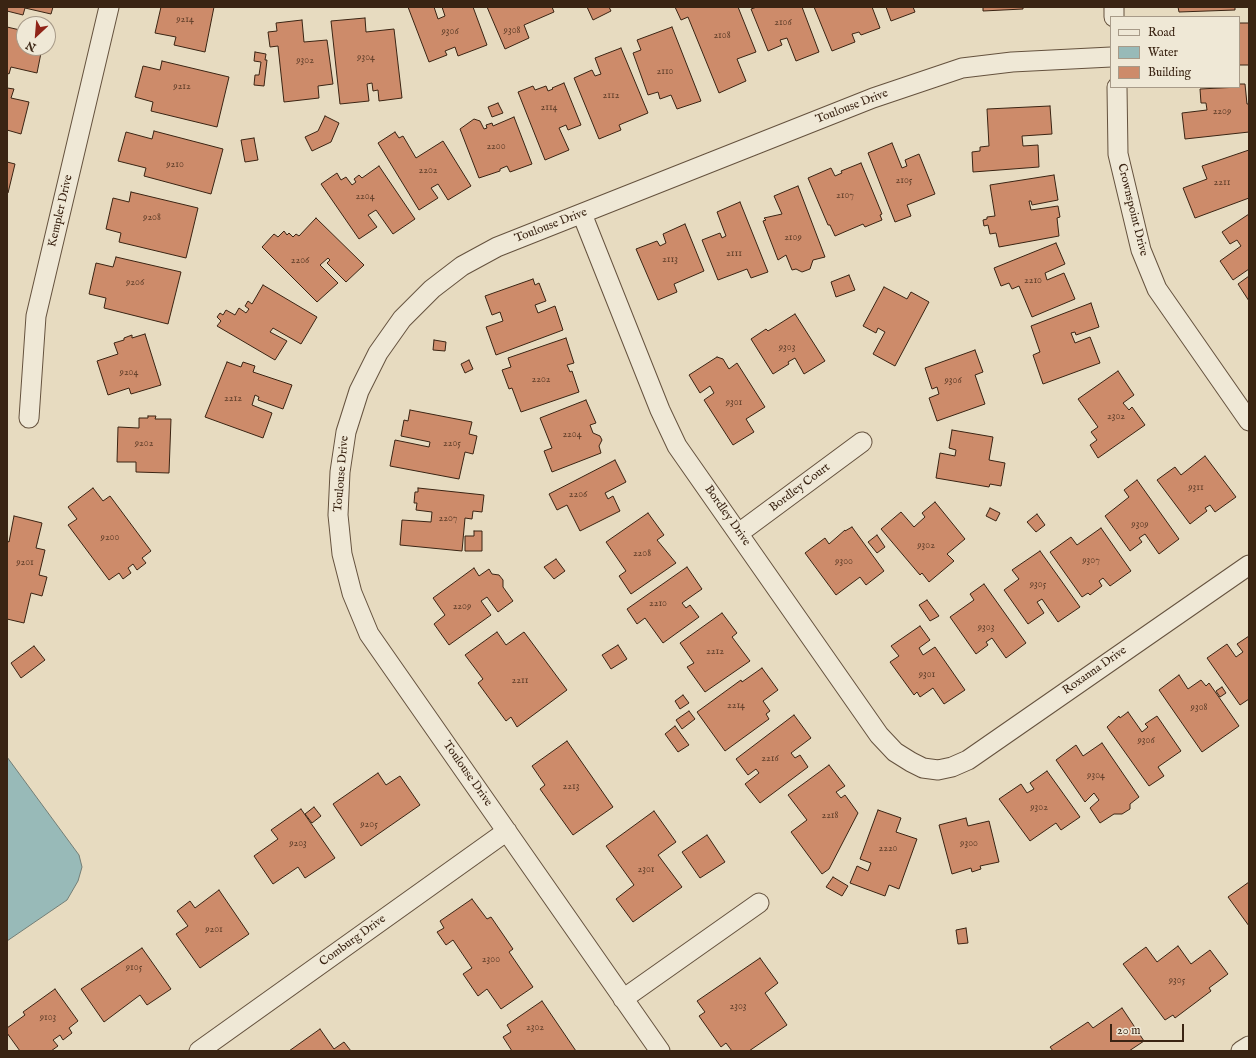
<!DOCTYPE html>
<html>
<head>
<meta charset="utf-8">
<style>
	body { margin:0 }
	#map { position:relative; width:1256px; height:1058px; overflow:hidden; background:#e7dbc0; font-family:"IM FELL English",serif }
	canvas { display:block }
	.frame { position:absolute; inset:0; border:8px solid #3a2413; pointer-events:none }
	.legend { position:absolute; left:1110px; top:16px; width:130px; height:72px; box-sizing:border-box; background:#efe8d6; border:1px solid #a79a88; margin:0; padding:5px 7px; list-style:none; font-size:12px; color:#3a2413 }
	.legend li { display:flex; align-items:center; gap:8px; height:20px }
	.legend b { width:20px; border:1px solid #a79a88 }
	.north { position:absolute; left:16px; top:16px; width:40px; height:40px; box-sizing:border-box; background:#efe8d6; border:1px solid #a79a88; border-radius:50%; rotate:206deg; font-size:11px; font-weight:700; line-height:16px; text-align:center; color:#3a2413 }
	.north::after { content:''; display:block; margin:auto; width:14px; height:18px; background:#8f2418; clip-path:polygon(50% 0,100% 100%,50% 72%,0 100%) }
	.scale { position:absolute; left:1110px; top:1024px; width:74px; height:18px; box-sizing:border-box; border:2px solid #3a2413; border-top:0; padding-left:5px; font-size:12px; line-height:14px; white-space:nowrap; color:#3a2413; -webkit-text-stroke:3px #efe8d6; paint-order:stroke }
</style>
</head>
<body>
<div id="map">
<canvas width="1256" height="1058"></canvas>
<div class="frame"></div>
<ul class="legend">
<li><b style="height:5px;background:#efe8d6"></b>Road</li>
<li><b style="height:11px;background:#98bab8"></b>Water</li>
<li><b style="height:11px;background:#cd8b6a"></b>Building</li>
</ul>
<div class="north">N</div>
<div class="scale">20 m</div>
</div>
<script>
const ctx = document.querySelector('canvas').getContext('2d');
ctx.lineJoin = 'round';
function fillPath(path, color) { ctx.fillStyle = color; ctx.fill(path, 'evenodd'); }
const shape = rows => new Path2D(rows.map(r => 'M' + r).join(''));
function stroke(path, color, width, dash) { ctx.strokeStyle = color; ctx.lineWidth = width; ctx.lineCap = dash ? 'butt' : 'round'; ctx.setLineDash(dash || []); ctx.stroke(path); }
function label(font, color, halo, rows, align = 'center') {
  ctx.font = font + ' "IM FELL English",serif'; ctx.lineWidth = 3; ctx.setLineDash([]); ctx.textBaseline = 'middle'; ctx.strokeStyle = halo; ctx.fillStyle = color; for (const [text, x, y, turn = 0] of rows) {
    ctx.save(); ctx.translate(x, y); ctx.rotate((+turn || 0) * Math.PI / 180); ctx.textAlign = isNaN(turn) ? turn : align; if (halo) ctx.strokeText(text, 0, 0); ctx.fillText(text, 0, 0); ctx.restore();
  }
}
const water = shape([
	[7,757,79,855,82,867,78,881,67,900,7,941,7,757]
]);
const building = shape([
	[7,7,53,7,51,14,25,8,23,15,7,11,7,7],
	[161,7,214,7,205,52,174,45,176,37,155,33,161,7],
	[408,7,434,7,438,19,445,16,442,7,473,7,487,45,458,56,455,47,445,51,447,55,429,62,408,7],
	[487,7,552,7,554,12,524,25,529,38,505,49,487,7],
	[587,7,609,7,611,11,593,20,587,7],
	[675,7,738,7,756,52,737,59,746,81,719,93,688,17,681,20,675,7],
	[757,7,802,7,819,52,796,61,787,38,780,40,782,45,768,51,751,9,757,7],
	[814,7,872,7,880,28,861,35,859,32,852,34,855,42,832,51,814,7],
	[886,7,913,7,915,12,891,21,886,7],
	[983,7,1023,7,1023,9,983,11,983,7],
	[1178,7,1235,7,1235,10,1179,12,1178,7],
	[365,18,366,32,394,29,402,98,379,101,378,90,373,91,372,83,367,84,369,101,340,104,331,21,365,18],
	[302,20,304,42,327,40,333,84,318,86,319,98,284,102,278,46,270,47,268,32,277,31,276,23,302,20],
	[1239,23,1249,23,1249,65,1239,65,1239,23],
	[7,27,20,30,18,37,24,39,24,48,42,48,37,73,11,67,9,74,7,73,7,27],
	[672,27,701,101,677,109,671,95,660,99,658,92,648,95,633,53,641,50,637,40,672,27],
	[621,48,648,113,619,125,621,130,599,139,574,78,592,70,595,76,601,74,595,58,621,48],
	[255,52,266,54,265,60,267,60,264,86,254,85,255,75,259,75,261,62,254,61,255,52],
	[162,61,229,77,217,127,151,111,153,102,135,97,143,66,160,70,162,61],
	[564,83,581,125,568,130,566,125,559,128,569,150,545,160,518,92,533,86,535,90,546,86,548,91,553,89,552,88,564,83],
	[1239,84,1245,84,1247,104,1249,104,1249,132,1185,139,1182,113,1207,110,1206,103,1201,103,1200,89,1239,87,1239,84],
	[7,88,14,89,11,98,29,102,21,134,7,130,7,88],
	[498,103,503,113,492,117,488,107,498,103],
	[1050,106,1052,134,1022,136,1023,146,1038,145,1039,167,973,172,972,152,980,151,980,147,989,146,987,109,1050,106],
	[325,116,339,123,331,142,312,151,305,137,318,131,325,116],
	[514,117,532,164,510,172,507,166,500,169,500,171,479,178,460,129,474,119,480,121,484,129,487,128,486,125,492,123,493,126,514,117],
	[154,131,223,149,211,194,144,176,146,168,118,161,126,132,152,139,154,131],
	[395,132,399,138,403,136,416,158,443,141,471,186,448,200,438,184,431,188,438,198,419,210,378,143,395,132],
	[254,138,258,160,245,162,241,140,254,138],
	[892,143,902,168,907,166,905,160,919,154,935,194,907,205,911,216,895,222,868,153,892,143],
	[1249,150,1249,198,1195,218,1183,188,1207,179,1202,166,1249,150],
	[7,162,15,164,8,193,7,193,7,162],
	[861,163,882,214,880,215,882,220,865,227,863,224,835,236,830,225,828,225,808,178,831,168,835,176,842,173,841,171,861,163],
	[379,166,415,219,393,234,376,210,368,215,377,227,359,239,321,184,337,173,341,180,346,177,352,185,356,182,354,179,359,175,362,178,379,166],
	[1054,175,1058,200,1032,205,1031,201,1029,201,1031,210,1058,206,1060,217,1057,218,1059,236,999,247,996,233,990,234,988,225,984,226,983,220,987,219,987,217,995,216,990,185,1054,175],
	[798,186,825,257,813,260,810,269,802,272,796,269,792,270,786,255,778,260,763,221,766,220,764,218,782,214,774,196,798,186],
	[131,192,198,208,186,258,119,242,121,233,106,229,113,198,129,202,131,192],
	[740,202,768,272,751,278,747,269,718,280,702,240,720,233,722,238,726,236,717,212,740,202],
	[1249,214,1249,269,1233,280,1220,261,1241,246,1237,240,1230,244,1222,232,1249,214],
	[316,218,364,265,346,282,327,263,330,260,328,258,320,265,338,283,317,302,262,247,274,234,278,237,284,231,287,235,289,233,293,237,296,234,299,236,316,218],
	[685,224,704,271,674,284,677,292,658,300,636,249,657,241,660,246,666,243,663,234,685,224],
	[1056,243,1065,264,1045,273,1047,280,1064,273,1075,299,1032,317,1019,286,1012,289,1009,283,1001,286,994,268,1056,243],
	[116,257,181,272,168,324,104,308,106,298,89,294,96,263,113,267,116,257],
	[849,275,855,290,836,297,831,282,849,275],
	[1249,276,1249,301,1238,284,1249,276],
	[533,279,535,285,539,283,546,301,535,305,538,313,555,306,563,330,496,355,486,327,503,321,500,312,492,315,485,296,533,279],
	[263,285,317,317,301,344,273,328,270,332,287,341,275,360,217,326,221,321,217,317,220,313,223,315,226,310,235,315,239,308,246,313,249,309,245,306,248,301,252,304,263,285],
	[884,287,907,299,911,292,929,302,895,366,873,354,885,332,878,328,876,333,863,326,884,287],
	[1091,303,1099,327,1076,335,1075,332,1071,333,1075,343,1090,337,1100,363,1043,384,1033,355,1040,352,1031,326,1091,303],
	[795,314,825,361,804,374,795,358,788,362,789,364,773,374,751,339,766,329,768,331,795,314],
	[145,334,161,385,131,394,129,388,108,395,97,361,118,354,114,343,124,340,124,338,132,335,132,338,145,334],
	[566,338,574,363,567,365,570,372,572,371,579,392,521,412,512,388,509,389,502,370,511,367,508,358,566,338],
	[434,340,446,342,445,351,433,350,434,340],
	[975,350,983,372,975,375,985,404,937,421,929,398,939,394,937,387,932,389,925,368,975,350],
	[717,357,723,359,729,369,737,363,765,407,746,419,754,432,733,445,704,400,714,393,710,386,700,393,689,375,717,357],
	[469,360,473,369,465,373,461,364,469,360],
	[227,362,241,367,243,362,255,366,253,372,292,385,283,409,258,400,259,397,255,395,252,405,272,413,263,438,205,417,227,362],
	[1118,371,1134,395,1123,403,1129,410,1132,407,1145,425,1098,458,1090,445,1097,440,1091,432,1098,427,1078,399,1118,371],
	[586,400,596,423,590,425,593,433,600,436,602,440,599,446,601,453,552,472,544,451,552,448,540,418,586,400],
	[410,410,472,422,469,434,477,436,473,454,465,452,459,479,390,466,395,440,429,447,430,442,401,436,404,420,408,421,410,410],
	[148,416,156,416,155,419,171,419,169,473,136,472,136,462,117,462,118,427,139,428,139,418,148,418,148,416],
	[952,430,993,437,989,460,1005,463,1001,486,990,484,989,487,936,478,940,453,955,456,956,450,949,448,952,430],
	[1205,456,1236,497,1215,512,1210,505,1205,508,1207,511,1190,524,1157,480,1175,467,1181,475,1205,456],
	[615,460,626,482,605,493,608,499,613,496,620,511,580,531,567,505,557,510,549,494,615,460],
	[1137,480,1179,539,1159,554,1145,534,1139,538,1142,542,1130,551,1105,516,1129,497,1124,490,1137,480],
	[93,488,103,501,110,496,151,551,142,558,146,563,137,570,133,564,128,568,131,573,123,579,119,573,109,580,68,525,77,519,68,507,93,488],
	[418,488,484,495,482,512,473,511,472,519,465,518,462,551,400,545,402,520,431,522,432,512,416,510,417,503,414,503,415,492,418,492,418,488],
	[935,502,965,539,947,554,954,561,929,582,922,573,920,575,881,529,901,512,914,527,925,517,922,513,935,502],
	[990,508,1000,513,996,521,986,516,990,508],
	[648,513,664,535,657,540,676,563,631,594,619,576,626,571,606,542,648,513],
	[1037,514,1045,525,1036,532,1027,522,1037,514],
	[14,516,42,523,36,548,45,550,39,575,47,577,42,596,31,593,24,623,7,619,7,541,9,542,14,516],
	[852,527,884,571,866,585,860,577,836,595,805,553,825,538,829,544,845,530,845,531,852,527],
	[1101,528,1131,571,1110,586,1103,578,1099,581,1102,586,1090,595,1088,593,1082,597,1050,552,1071,537,1077,545,1101,528],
	[474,531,482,531,482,551,465,551,465,536,474,536,474,531],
	[877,535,885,547,877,553,868,542,877,535],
	[1040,551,1080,607,1058,622,1042,599,1037,602,1044,613,1028,624,1004,590,1019,579,1012,570,1040,551],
	[556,559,565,571,554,579,544,567,556,559],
	[687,567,702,589,682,603,686,608,690,605,699,617,663,643,645,618,637,624,627,609,687,567],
	[474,568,479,576,489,569,492,574,499,575,503,580,503,587,513,601,498,612,487,597,481,601,491,615,449,645,434,624,445,615,433,598,474,568],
	[984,584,1026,643,1006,658,992,638,986,642,988,645,976,654,950,617,974,600,970,594,984,584],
	[927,600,939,616,930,621,919,605,927,600],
	[722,613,737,633,732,637,750,661,705,692,687,667,694,663,680,643,722,613],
	[920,626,930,640,919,648,923,655,935,647,965,690,944,704,933,688,920,697,917,692,914,695,890,662,899,656,891,646,920,626],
	[497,632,506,645,524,632,567,690,517,727,511,717,506,721,478,683,483,679,465,655,497,632],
	[1249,636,1249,699,1240,705,1207,658,1227,644,1236,657,1243,652,1237,644,1249,636],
	[618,645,627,659,611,669,602,655,618,645],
	[34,646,45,660,21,678,11,663,34,646],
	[762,668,778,690,763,701,770,711,766,714,769,719,725,751,697,712,741,680,742,682,762,668],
	[1179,675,1188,689,1201,680,1206,686,1209,683,1239,726,1202,752,1159,690,1179,675],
	[1222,687,1226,693,1220,697,1216,691,1222,687],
	[683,695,689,703,680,709,675,701,683,695],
	[689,711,695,719,682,729,676,720,689,711],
	[1128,712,1142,732,1148,727,1145,724,1157,716,1181,751,1158,767,1164,776,1149,786,1107,727,1119,716,1120,718,1128,712],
	[794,715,811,738,791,753,795,758,800,755,808,767,760,803,745,784,759,773,756,769,748,775,736,759,794,715],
	[675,726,689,745,678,752,665,734,675,726],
	[567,741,613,807,573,835,540,789,545,785,532,766,567,741],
	[1102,743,1139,797,1130,804,1130,809,1122,814,1114,814,1100,823,1090,808,1099,800,1094,793,1085,802,1056,760,1076,745,1083,756,1102,743],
	[829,765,845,786,836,792,841,798,845,795,858,813,829,869,822,874,791,832,807,820,788,795,829,765],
	[1047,771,1080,817,1061,830,1056,823,1030,841,999,799,1021,784,1027,793,1034,789,1030,783,1047,771],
	[378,773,386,785,400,776,420,805,361,846,333,804,378,773],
	[314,807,321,816,312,823,305,814,314,807],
	[301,809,335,858,305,878,298,867,273,884,254,856,278,839,271,830,301,809],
	[878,810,901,818,896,832,917,839,899,889,889,885,885,896,850,883,857,866,868,871,871,863,860,859,878,810],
	[654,811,676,842,658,855,682,887,633,922,616,899,634,885,606,846,654,811],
	[966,818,968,826,989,821,999,862,980,866,981,869,972,872,971,868,952,874,939,825,966,818],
	[707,835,725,862,700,878,682,852,707,835],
	[833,877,848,886,842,896,826,887,833,877],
	[1249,882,1249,926,1228,897,1249,882],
	[219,890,249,934,200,968,176,934,188,926,177,911,190,901,195,908,219,890],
	[472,899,487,919,491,917,513,949,509,952,533,987,501,1009,487,989,478,996,463,974,472,968,453,940,446,945,437,932,444,928,440,921,472,899],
	[966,928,968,943,958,944,956,930,966,928],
	[1178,946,1191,964,1210,950,1228,974,1209,988,1211,991,1175,1018,1173,1015,1165,1020,1123,964,1146,947,1157,962,1178,946],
	[142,948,171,989,147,1005,140,995,104,1022,81,989,142,948],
	[760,958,778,983,765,993,787,1025,749,1051,732,1051,726,1043,721,1047,699,1016,705,1012,697,1001,760,958],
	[55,989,78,1021,69,1028,72,1033,63,1040,60,1035,53,1040,58,1046,51,1051,20,1051,7,1033,7,1028,25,1015,23,1012,55,989],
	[542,1001,576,1051,512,1051,503,1037,511,1032,507,1025,542,1001],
	[1122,1008,1144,1041,1129,1051,1053,1051,1050,1047,1088,1022,1093,1028,1122,1008],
	[320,1029,334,1049,344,1042,351,1051,289,1051,320,1029]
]);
const minor = shape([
	[1114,7,1114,17],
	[1117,87,1118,154,1141,250,1157,289,1249,421],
	[582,214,660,410,677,446,879,735,895,752,911,762,923,768,938,770,952,767,968,760,1249,565],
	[29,418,36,316,109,7],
	[739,533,862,442],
	[623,999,759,903],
	[199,1051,507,831],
	[660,1051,369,634,352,593,342,554,338,515,340,472,346,432,359,391,378,353,402,319,432,289,462,266,497,247,873,98,962,68,1012,62,1111,57],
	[1241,1051,1249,1046]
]);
const numberNames = [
	["9214",185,20],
	["2106",783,23],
	["9308",512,31],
	["9306",450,32],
	["2108",722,36],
	["9304",366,58],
	["9302",305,61],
	["2110",665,72],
	["9212",182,87],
	["2112",611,96],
	["2114",549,108],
	["2209",1222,112],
	["2200",496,147],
	["9210",175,165],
	["2202",428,171],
	["2105",904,181],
	["2211",1222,183],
	["2107",845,196],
	["2204",365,197],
	["9208",152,218],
	["2109",793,238],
	["2111",734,254],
	["2113",670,260],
	["2206",300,261],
	["2210",1033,281],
	["9206",135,283],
	["9303",787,348],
	["9204",129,373],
	["2202",541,380],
	["9306",953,381],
	["2212",233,399],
	["9301",734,403],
	["2302",1116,417],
	["2204",572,435],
	["9202",144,444],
	["2205",452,444],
	["9311",1196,488],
	["2206",578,495],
	["2207",448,519],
	["9309",1140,525],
	["9200",110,538],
	["9302",926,546],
	["2208",642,554],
	["9307",1091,561],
	["9300",844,562],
	["9201",25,563],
	["9305",1038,585],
	["2210",658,604],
	["2209",462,607],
	["9303",986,628],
	["2212",715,652],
	["9301",927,675],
	["2211",520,681],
	["2214",736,706],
	["9308",1199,708],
	["9306",1146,741],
	["2216",770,759],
	["9304",1096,776],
	["2213",571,787],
	["9302",1039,808],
	["2218",830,816],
	["9205",369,825],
	["9203",298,844],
	["9300",969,844],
	["2220",888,849],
	["2301",646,870],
	["9201",214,930],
	["2300",491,960],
	["9105",134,968],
	["9305",1177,981],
	["2303",738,1007],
	["9103",48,1018],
	["2302",535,1028]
];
const streetNames = [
	["Toulouse Drive",852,107,-21],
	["Crownspoint Drive",1132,210,76],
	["Kempler Drive",61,211,-77],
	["Toulouse Drive",551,226,-21],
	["Toulouse Drive",342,474,-85],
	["Bordley Court",800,488,-37],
	["Bordley Drive",727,516,55],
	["Roxanna Drive",1095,671,-35],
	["Toulouse Drive",467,774,55],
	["Comburg Drive",353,941,-36]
];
fillPath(water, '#98bab8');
stroke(water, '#727e76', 1);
fillPath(building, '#cd8b6a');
stroke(building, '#3a2413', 1);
stroke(minor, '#65523e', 21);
stroke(minor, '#efe8d6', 19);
label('10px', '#5f3e29', null, numberNames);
label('12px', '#3a2413', '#efe8d6', streetNames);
</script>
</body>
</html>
